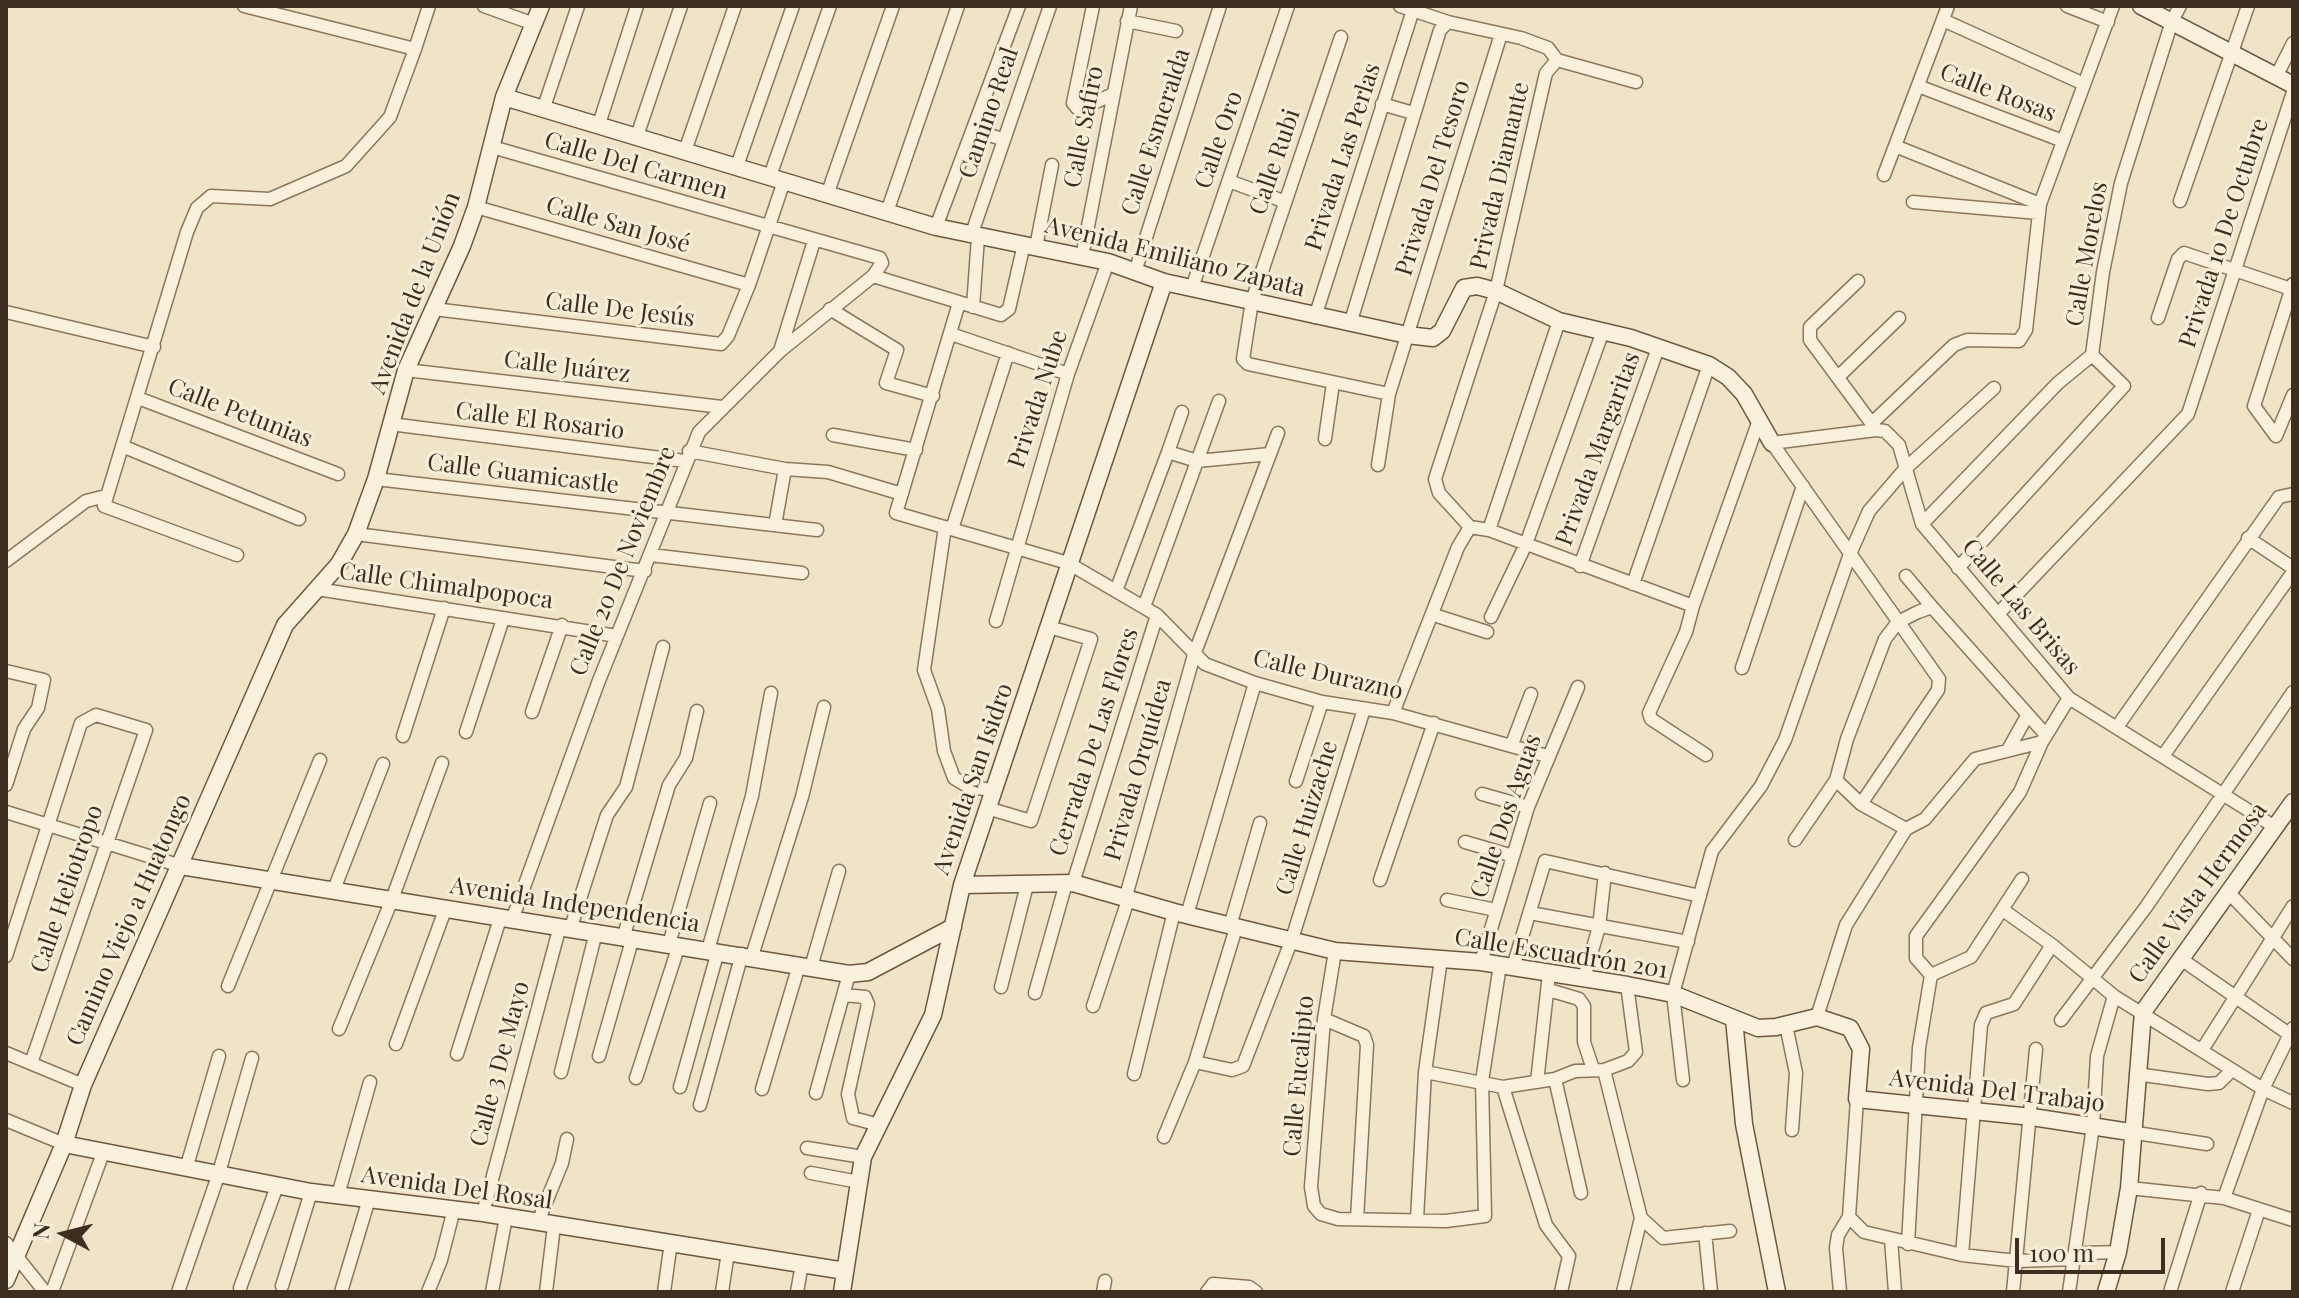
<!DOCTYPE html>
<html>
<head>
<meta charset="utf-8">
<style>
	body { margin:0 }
	#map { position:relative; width:2299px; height:1298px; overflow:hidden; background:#f0e4c8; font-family:"Playfair Display",serif }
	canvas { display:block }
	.frame { position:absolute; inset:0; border:8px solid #3d2e20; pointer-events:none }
	.north { position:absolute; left:24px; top:1194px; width:80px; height:80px; -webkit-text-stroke:6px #f7eed8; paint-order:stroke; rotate:277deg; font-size:22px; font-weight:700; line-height:32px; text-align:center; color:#3d2e20 }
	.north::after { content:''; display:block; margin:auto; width:28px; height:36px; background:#3d2e20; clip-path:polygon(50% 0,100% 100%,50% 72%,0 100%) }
	.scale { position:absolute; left:2015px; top:1238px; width:150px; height:36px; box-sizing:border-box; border:4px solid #3d2e20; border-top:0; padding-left:10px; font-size:24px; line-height:28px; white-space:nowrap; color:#3d2e20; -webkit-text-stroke:6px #f7eed8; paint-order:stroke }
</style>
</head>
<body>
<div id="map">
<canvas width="2299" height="1298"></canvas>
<div class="frame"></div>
<div class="north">N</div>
<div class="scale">100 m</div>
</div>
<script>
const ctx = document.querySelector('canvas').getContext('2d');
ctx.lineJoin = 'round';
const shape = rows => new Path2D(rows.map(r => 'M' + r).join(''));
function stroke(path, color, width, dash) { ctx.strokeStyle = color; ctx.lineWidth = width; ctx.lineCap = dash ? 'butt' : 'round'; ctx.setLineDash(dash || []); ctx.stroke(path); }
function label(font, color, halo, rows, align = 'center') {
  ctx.font = font + ' "Playfair Display",serif'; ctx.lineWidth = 6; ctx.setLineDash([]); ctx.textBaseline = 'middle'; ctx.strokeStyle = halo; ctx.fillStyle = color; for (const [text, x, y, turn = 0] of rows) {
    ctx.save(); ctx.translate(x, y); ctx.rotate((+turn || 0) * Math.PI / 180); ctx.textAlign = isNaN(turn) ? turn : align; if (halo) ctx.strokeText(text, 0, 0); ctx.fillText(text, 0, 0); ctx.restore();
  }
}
const street = shape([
	[244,6,415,49,429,6],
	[484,6,534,24],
	[1093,6,1073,103,1077,108,1083,108,1111,95],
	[1400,6,1448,22],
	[2067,6,2108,22],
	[1943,20,2084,84],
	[1127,21,1176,31],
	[1341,37,1252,301,1243,359,1248,364,1389,394],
	[1557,60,1636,82],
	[2277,75,2293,43],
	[1918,86,2063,141],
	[1382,104,1413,113],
	[544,107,578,6],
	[599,124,637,6],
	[973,130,1002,139],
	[637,136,681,6],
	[1895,146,2040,204],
	[492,147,880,258,882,263,873,276,780,351,699,432,598,683,512,920],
	[685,151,735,6],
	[737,166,793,6],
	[1884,175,1948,6],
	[770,176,830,6],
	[1229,181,1283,201],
	[827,195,893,6],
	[2180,201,2248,6],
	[1913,202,2038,213],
	[476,207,749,285],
	[887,212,958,6],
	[936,227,1019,6],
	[971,236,1050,6],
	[1036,247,1052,165],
	[1082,257,1131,6],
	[1135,272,1220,6],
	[873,276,1001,315,1009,309,1024,244],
	[1858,281,1810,327,1810,340,1875,428],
	[1192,288,1288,6],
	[959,303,896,513,1068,563,1157,615,1205,664,1255,683,1322,702,1393,713,1547,756],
	[973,307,978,237],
	[434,309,721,344,728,336,749,285,784,181],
	[830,309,897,350,886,383,933,396],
	[6,312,154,347],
	[1315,317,1413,10],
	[2158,318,2178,259,2184,253,2291,289],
	[1350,324,1440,30,1448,22,1521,38,1548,48,1557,60],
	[951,334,1068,374],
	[780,351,814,241],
	[406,370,722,407],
	[1839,376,1899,318],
	[138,398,338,474],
	[1872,423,1954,345,1967,340,2019,341,2026,330,2040,204,2113,6],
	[390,424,685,461],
	[833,435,916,450],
	[2276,436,2254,406,2293,284],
	[2276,436,2293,395],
	[1325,439,1333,383],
	[122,446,299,519],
	[689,451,785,469,828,472,902,494],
	[1168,452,1182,412],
	[1378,465,1389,394,1501,34],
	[376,479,817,530],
	[1922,524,2058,383,2092,355],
	[775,525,785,469],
	[945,527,924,670,938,709,944,751,954,778,969,787,993,790],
	[1470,527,1439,493,1435,479,1496,291,1546,73,1557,60],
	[952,529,1008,353],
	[1489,530,1559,321],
	[356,534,645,571],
	[2248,538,2293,568],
	[237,555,104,506,187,232,197,208,211,196,270,199,346,166,390,117,415,49],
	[651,555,802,573],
	[6,561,86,501,106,496],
	[1580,566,1658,348],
	[1958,568,2124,386,2092,355,2103,272,2121,183,2172,21,2180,6],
	[1906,576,1932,607],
	[1633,584,1709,365],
	[317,589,617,636],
	[1116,591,1168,452,1197,461,1270,454],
	[1693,606,1686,632,1649,713,1651,719,1706,755],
	[1144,607,1219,401],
	[1998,614,2188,414,2293,92],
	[1434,615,1487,632],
	[1491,617,1526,544,1603,331],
	[996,621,1068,374,1108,262],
	[1742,668,1803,486],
	[6,671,44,680,38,708,24,729,6,785],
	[532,712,562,625],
	[1393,713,1458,547,1470,527,1489,530,1693,606,1758,423],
	[2117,727,2279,497,2293,494],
	[466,732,503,619],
	[403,736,444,608],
	[1512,744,1531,694],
	[2008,750,2027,716],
	[2163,756,2293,572],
	[1836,780,1861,804,1906,829],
	[1296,781,1322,702],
	[1482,794,1528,807],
	[1861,804,1938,690,1939,679,1772,443,1876,430,1885,431,1899,445,1922,524,2069,698,2275,827],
	[987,808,1031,821,1091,639,1049,627],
	[6,812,181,866],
	[1906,829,1925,819,1975,759,2042,742,2069,698],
	[1795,840,1836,780,1847,739,1885,639,1898,622,1918,612,1932,607,2046,735],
	[1465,842,1513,856],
	[1380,880,1434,723],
	[1073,883,1157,615],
	[333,892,383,764],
	[2228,892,2293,959],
	[1126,896,1194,655,1278,433],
	[1447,900,1496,910],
	[2003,910,2052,945,2114,996,2263,1089,2293,1103],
	[1530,913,1688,942],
	[1187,915,1255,683],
	[1230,926,1260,823],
	[571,927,607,815,626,787,663,647],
	[624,935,669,785,686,758,697,711],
	[669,944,710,803],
	[708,950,752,796,771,693],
	[1335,951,1324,1019,1311,1187,1314,1206,1321,1214,1338,1219,1446,1221,1485,1216,1482,1081,1500,965],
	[6,956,81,723,96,715,146,730,31,1063],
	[752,956,802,797,824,707],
	[2181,959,2289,1034],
	[1481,962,1528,807,1578,687],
	[811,967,839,871],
	[1513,967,1545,861,1700,896],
	[1931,975,1971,957,2022,879],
	[1584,978,1599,927,1605,873],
	[228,986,320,760],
	[1001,987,1027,885],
	[1549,990,1579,999,1584,1006,1584,1042,1593,1069],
	[1035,993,1066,883],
	[844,995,865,997,868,1004,848,1094,853,1118,879,1125],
	[1093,1006,1129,897],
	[1817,1017,1846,925,1906,829],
	[1324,1019,1364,1036,1367,1045,1357,1219],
	[2061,1020,2146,907,2293,692],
	[1786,1025,1796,1073,1792,1130],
	[339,1029,391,902,442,763],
	[396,1044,445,910],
	[2202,1050,2293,906],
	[6,1053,83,1085],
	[457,1054,500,919],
	[599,1056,633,937],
	[1195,1062,1232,1070,1243,1066,1292,939,1364,709],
	[1604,1070,1628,1061,1636,1052,1627,985],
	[561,1072,596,932],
	[1425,1072,1503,1087,1555,1079,1575,1071,1604,1070,1641,1218,1663,1238,1730,1231],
	[1134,1074,1174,912],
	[2136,1074,2208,1084,2219,1083,2232,1070],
	[636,1078,679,945],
	[1555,1079,1581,1193],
	[1683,1080,1673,994,1712,851,1761,786,1785,740,1850,554,1869,511,1906,468,1994,388],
	[1537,1082,1549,974],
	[680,1087,718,951],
	[1503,1087,1546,1225,1569,1256,1561,1292],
	[762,1089,799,965],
	[816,1093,849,974],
	[700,1105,742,954],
	[6,1120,64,1144],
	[2130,1132,2207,1144],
	[1164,1137,1195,1062,1236,928],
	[807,1148,863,1157],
	[186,1169,219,1056],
	[811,1173,859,1182],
	[2129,1188,2224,1198,2293,1220],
	[338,1195,370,1082],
	[2224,1198,2263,1089,2293,1028],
	[483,1213,560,926],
	[1849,1217,1864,1232,1962,1255,2017,1261,2075,1259,2086,1253,2118,1252],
	[1849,1217,1857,1099],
	[1417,1219,1425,1072,1441,959],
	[538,1222,562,1163,567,1139],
	[1705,1233,1711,1292],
	[1891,1239,1895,1292],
	[6,1243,45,1292],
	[1908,1244,1919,1048,1931,975,1916,958,1916,936,2020,792,2042,742],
	[1962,1255,1981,1025,1986,1013,2014,1004,2052,945],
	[282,1286,311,1192],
	[240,1288,277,1186],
	[52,1292,103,1153],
	[178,1292,218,1176,252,1058],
	[341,1292,369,1199],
	[428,1292,441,1260,454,1209],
	[492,1292,506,1217],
	[546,1292,554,1226],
	[664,1292,671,1242],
	[722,1292,728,1252],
	[797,1292,802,1264],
	[1103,1292,1105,1281],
	[1207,1292,1213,1284,1249,1287,1256,1292],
	[1623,1292,1641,1218],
	[1840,1292,1836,1248,1838,1235,1849,1217],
	[2013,1292,2036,1049],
	[2069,1292,2093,1126,2097,1056,2114,996],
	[2170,1292,2201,1193],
	[2232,1292,2259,1210]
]);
const secondary = shape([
	[2141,6,2293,85],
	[504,97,936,227,1108,262,1164,282,1407,335,1433,338,1442,331,1464,288,1477,286,1496,291,1559,321,1631,338,1709,365,1728,377,1744,394,1772,443],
	[181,866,849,974,868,972,953,927],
	[962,885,1073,883,1174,912,1335,951,1481,962,1627,985,1673,994,1758,1028,1776,1027,1817,1017,1850,1028,1861,1049,1857,1099,2032,1117,2130,1132],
	[1734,1019,1744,1124,1777,1292],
	[64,1144,311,1192,483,1213,845,1271],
	[6,1280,64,1144,83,1085,285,625,339,564,356,534,376,479,406,370,462,246,476,207,504,97,541,6],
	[842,1292,863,1157,933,1015,962,885,1164,282],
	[2106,1292,2118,1252,2129,1188,2143,1012,2293,802]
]);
const streetNames = [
	["Calle Rosas",1998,93,21],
	["Camino Real",989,113,-71],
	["Calle Safiro",1084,127,-79],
	["Calle Esmeralda",1156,132,-72],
	["Calle Oro",1219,140,-71],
	["Privada Las Perlas",1343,157,-72],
	["Calle Rubi",1275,162,-71],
	["Calle Del Carmen",636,166,16],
	["Privada Diamante",1500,176,-77],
	["Privada Del Tesoro",1433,178,-73],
	["Calle San José",618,225,16],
	["Privada 10 De Octubre",2224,233,-72],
	["Calle Morelos",2087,254,-80],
	["Avenida Emiliano Zapata",1175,257,14],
	["Avenida de la Unión",415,293,-69],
	["Calle De Jesús",620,310,7],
	["Calle Juárez",567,367,7],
	["Privada Nube",1038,399,-72],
	["Calle Petunias",240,413,21],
	["Calle El Rosario",540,421,7],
	["Privada Margaritas",1598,449,-70],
	["Calle Guamicastle",523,474,7],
	["Calle 20 De Noviembre",623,561,-68],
	["Calle Chimalpopoca",446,586,8],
	["Calle Las Brisas",2021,607,50],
	["Calle Durazno",1328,675,13],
	["Cerrada De Las Flores",1094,742,-72],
	["Privada Orquídea",1138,770,-74],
	["Avenida San Isidro",973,779,-71],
	["Calle Dos Aguas",1506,816,-71],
	["Calle Huizache",1307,818,-73],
	["Calle Heliotropo",67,889,-71],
	["Calle Vista Hermosa",2198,893,-54],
	["Avenida Independencia",575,905,9],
	["Camino Viejo a Huatongo",129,920,-66],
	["Calle Escuadrón 201",1561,954,9],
	["Calle 3 De Mayo",500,1064,-75],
	["Calle Eucalipto",1299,1076,-85],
	["Avenida Del Trabajo",1997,1091,7],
	["Avenida Del Rosal",457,1188,8]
];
stroke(street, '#8d765c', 15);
stroke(secondary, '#6f573f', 19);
stroke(street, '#faf1dc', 12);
stroke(secondary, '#faf1dc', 16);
label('24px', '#3d2e20', '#f7eed8', streetNames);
</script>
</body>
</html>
